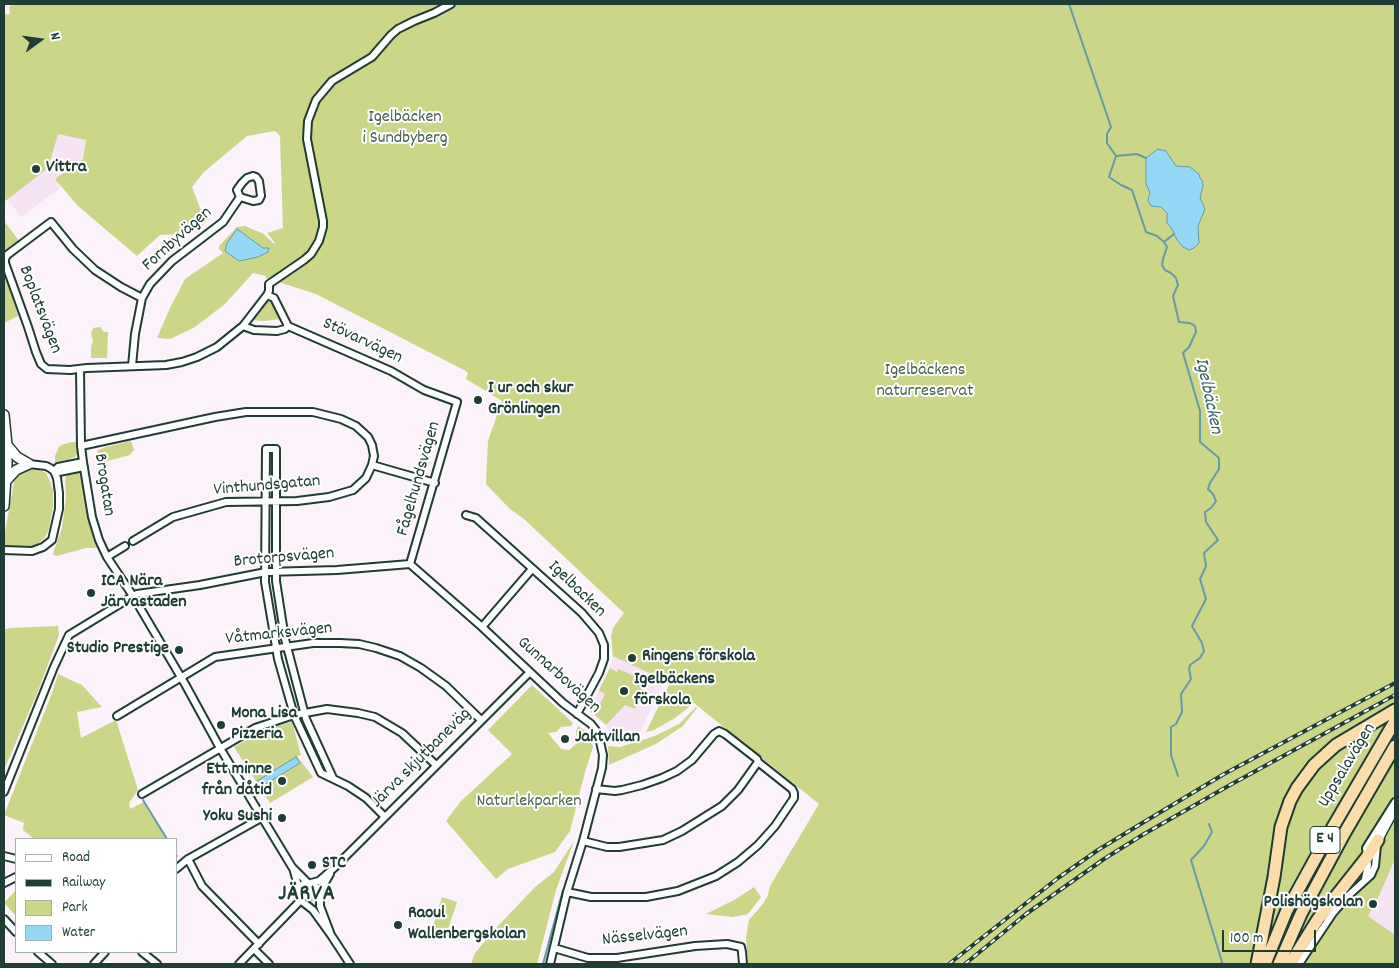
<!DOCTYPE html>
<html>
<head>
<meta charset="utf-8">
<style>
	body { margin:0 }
	#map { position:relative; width:1399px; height:968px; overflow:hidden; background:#fbf2fa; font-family:Dekko,sans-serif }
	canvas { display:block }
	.frame { position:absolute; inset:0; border:5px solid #1f3d34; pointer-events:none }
	.legend { position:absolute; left:15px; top:838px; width:162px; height:115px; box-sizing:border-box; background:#fff; border:1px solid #a5b1ae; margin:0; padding:6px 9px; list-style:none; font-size:15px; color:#1f3d34 }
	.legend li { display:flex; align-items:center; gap:10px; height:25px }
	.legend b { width:25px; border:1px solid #a5b1ae }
	.north { position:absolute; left:15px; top:15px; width:50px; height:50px; -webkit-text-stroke:4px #fff; paint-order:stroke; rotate:76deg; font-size:14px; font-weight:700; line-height:20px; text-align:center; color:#1f3d34 }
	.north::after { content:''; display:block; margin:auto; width:18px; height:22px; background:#1f3d34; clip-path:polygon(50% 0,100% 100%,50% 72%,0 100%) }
	.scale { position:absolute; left:1222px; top:930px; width:94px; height:22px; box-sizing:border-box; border:2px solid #1f3d34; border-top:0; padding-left:6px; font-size:15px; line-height:18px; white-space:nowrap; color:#1f3d34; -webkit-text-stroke:4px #fff; paint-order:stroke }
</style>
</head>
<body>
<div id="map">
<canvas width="1399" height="968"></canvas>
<div class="frame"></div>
<ul class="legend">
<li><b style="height:6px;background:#fff"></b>Road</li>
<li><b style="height:6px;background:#1f3d34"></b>Railway</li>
<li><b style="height:14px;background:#cbd689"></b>Park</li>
<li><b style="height:14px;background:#94d8f6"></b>Water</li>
</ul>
<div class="north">N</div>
<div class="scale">100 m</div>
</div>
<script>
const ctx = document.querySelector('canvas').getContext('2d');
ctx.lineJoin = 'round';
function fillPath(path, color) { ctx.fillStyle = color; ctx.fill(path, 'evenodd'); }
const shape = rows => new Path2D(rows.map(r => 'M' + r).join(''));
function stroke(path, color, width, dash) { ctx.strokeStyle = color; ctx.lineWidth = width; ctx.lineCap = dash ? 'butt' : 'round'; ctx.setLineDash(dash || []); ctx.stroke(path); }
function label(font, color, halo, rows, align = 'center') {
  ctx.font = font + ' Dekko,sans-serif'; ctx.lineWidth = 4; ctx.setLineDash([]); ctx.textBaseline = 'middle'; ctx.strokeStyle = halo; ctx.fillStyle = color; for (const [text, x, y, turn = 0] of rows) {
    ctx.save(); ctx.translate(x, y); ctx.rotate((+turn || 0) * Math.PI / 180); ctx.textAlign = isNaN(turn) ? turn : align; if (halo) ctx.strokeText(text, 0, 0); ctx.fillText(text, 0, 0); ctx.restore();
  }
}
const built = shape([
	[40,129,86,140,83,159,56,179,61,187,21,217,7,199,4,202],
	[611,636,646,660,665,679,639,734,625,736,613,735,608,732,606,725,589,710,607,675,612,660,613,647],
	[1395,823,1395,964,1307,964]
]);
const green = shape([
	[12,4,1395,4,1395,859,1378,898,1368,916,1395,935,1395,964,748,964,746,937,749,920,763,904,768,895,770,886,819,804,694,703,675,718,654,730,646,732,670,683,662,676,660,678,613,656,611,636,613,628,624,613,524,519,510,509,486,484,488,441,502,401,466,379,468,373,464,370,316,294,266,278,266,276,253,273,225,304,195,327,170,339,157,338,170,308,185,279,223,253,219,249,219,246,237,227,245,226,264,234,274,244,275,243,267,233,283,228,280,136,275,131,247,136,204,172,192,187,200,208,209,218,197,231,187,222,181,228,180,234,160,235,137,256,78,206,55,179,83,159,86,140,58,134,48,168,4,202,4,12,8,15,10,13,9,7],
	[4,221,20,242,4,256],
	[4,269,18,316,4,323],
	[269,300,271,300,282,319,263,321,253,320],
	[100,327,104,332,108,332,107,358,91,358,91,346,93,342,91,333,93,328],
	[131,441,134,450,130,455,100,463,97,451,106,447],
	[71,442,79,442,78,453,75,457,68,460,55,462,55,456,59,447,61,445],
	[37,469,46,473,50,481,53,490,53,506,49,529,45,537,37,545,23,548,4,546,4,537,15,477,25,470],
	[70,472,79,473,84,484,89,518,97,548,86,548,57,556,53,555,54,550,62,528,66,497,65,479,67,474],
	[58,626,59,635,38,691,4,770,4,630,9,628],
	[610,668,617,672,618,669,648,682,635,709,625,705,606,725,589,710,593,703,599,706,605,694,599,690],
	[58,674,82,685,102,707,77,712,81,738,116,720,138,790,129,803,130,809,144,802,166,839,34,839,23,830,24,823,4,815,52,693],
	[532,685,573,723,571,726,561,727,556,732,548,733,561,749,569,750,577,743,576,731,578,726,587,732,591,740,593,747,585,772,570,831,555,852,508,869,496,879,446,821,460,802,512,754,488,730],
	[696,707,697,708,683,726,656,744,609,765,608,746,620,747,655,736,679,724],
	[292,722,301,755,297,756,313,777,270,803,234,747,268,728],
	[300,763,261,787,257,781],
	[574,841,556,890,537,964,471,964,475,953,498,926,535,887,554,872],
	[754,887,761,897,748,914,733,917,706,914,736,899],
	'303 895a7 7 0 1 1 14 0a7 7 0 1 1-14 0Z',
	[16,890,16,916,4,903],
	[442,897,457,902,445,938,431,933]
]);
const water = shape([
	[1158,149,1166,151,1176,166,1190,167,1199,174,1200,178,1202,180,1203,186,1200,198,1205,209,1198,226,1199,243,1194,248,1189,250,1183,247,1177,240,1172,229,1167,223,1167,213,1161,207,1151,206,1148,200,1150,193,1146,184,1146,158,1158,149],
	[237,229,263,248,269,248,268,252,258,257,239,261,225,251,227,243,237,229],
	[296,757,300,763,261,787,257,781,296,757]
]);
const stream = shape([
	[1069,4,1111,127,1107,134,1107,143,1116,156,1109,177,1121,185,1132,190,1146,232,1157,236,1164,242,1167,247,1163,259,1162,265,1165,270,1171,273,1176,278,1178,285,1173,296,1179,322,1190,323,1195,326,1196,332,1189,347,1183,353,1200,411,1200,442,1219,458,1219,469,1210,483,1208,489,1213,494,1216,501,1211,508,1205,512,1206,522,1218,540,1204,553,1206,566,1200,579,1206,599,1192,626,1202,643,1204,651,1200,658,1190,665,1189,669,1191,679,1181,694,1182,712,1176,724,1171,727,1171,755,1178,776],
	[1116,156,1137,154,1146,158],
	[1164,242,1174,234],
	[143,800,167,839],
	[1209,824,1212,832,1204,846,1191,860,1222,962,1221,964],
	[176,856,177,856],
	[543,964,563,890]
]);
const minor = shape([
	[253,176,256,177,259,181,261,196,259,200,253,201,240,197,237,190,242,183,247,178,253,176],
	[267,295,274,298,288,326,391,371,424,390,457,402,410,564],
	[142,298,121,287,95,270,73,249,51,222,7,255,5,259,5,263,28,327,36,352,41,364,47,369,70,370,87,368,166,365,182,362,197,357,217,347,243,326,267,295,269,291,269,284,304,260,311,254,319,241,323,227,323,221,307,139,308,121,316,100,332,81,372,57,391,35,398,29,414,21,434,13,451,4],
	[243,326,254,330,277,331,285,329,288,326],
	[132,366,135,334,142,298,150,284,172,261,223,222,240,197],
	[80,369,81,446,83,462,92,517,99,540,107,557,133,596,185,684,220,748,292,867,308,883],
	[81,446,215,417,246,412,313,412,341,419,356,426,368,437,372,445,374,456,372,465,366,478,353,490,329,497,297,501,226,502,173,517,133,541],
	[372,465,435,483],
	[54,471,58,467,83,462],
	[54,471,59,472,84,467],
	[466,515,476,518,582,613,599,633,604,645,604,659,599,673,577,714],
	[4,550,32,551,43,547,52,540,59,509,59,493,57,478,54,471,50,468,46,466,29,464],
	[107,557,125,546],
	[410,564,482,627,563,703,591,724,598,733,603,755,602,768,583,841,567,892,550,964],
	[482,627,532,569],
	[117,716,215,657,313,643,340,643,359,644,376,648,400,656,421,668,446,686,481,720],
	[333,778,306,719,285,639,276,581,276,449,266,449,265,582,278,659,294,715,321,773,348,786,366,798,385,817],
	[4,792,54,667,69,635,133,596,137,594,200,585,266,572,337,570,410,564],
	[142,794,255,728,294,715,327,709,358,713,375,717,402,733,436,765],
	[583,841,607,847,619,847,663,840,682,831,722,806,738,790,758,762],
	[4,856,16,859],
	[188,859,202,886,259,944],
	[293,868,299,889],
	[176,869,188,859,263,817],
	[1365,879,1368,865,1366,848,1395,802],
	[4,883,16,877],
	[311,883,319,881,335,867,530,672],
	[320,891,330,874],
	[567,892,591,897,646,897,678,891,716,876,738,862,758,845,775,826,794,798,794,793,792,789,758,762,757,759,725,734,719,731,714,734,692,760,677,771,662,778,642,785,622,790,615,791,596,789],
	[4,919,16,932],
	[331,935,320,906,320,891,313,884,308,883,303,884,298,891,299,899,313,910,331,935,350,964],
	[554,948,588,958,617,958,695,946,727,944,741,947,742,952,743,964],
	[254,949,269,964],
	[38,952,52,964],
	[142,952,157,964],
	[94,964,105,952],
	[239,964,300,901],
	[1299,964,1333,913,1349,895,1371,875,1375,866,1377,845]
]);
const tertiary = shape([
	[1378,840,1395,808]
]);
const secondary = shape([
	[4,415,7,445,7,464,4,506],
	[7,445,17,457,29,464],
	[6,481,16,470,29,464]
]);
const motorway = shape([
	[1257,964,1274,877,1281,827,1290,801,1297,788,1314,765,1336,745,1395,710],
	[1265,964,1287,910,1330,832,1395,721],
	[1279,964,1301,914,1344,834,1395,746],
	[1290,964,1318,919,1367,857,1378,840]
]);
const rail = shape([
	[949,964,983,937,1058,878,1098,850,1139,825,1224,774,1395,683],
	[965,964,1026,914,1104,859,1144,834,1230,785,1395,695]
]);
const markers = [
	[36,169,5,"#1f3d34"],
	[478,400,5,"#1f3d34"],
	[91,593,5,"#1f3d34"],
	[179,650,5,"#1f3d34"],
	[632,658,5,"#1f3d34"],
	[624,691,5,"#1f3d34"],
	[221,725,5,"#1f3d34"],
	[565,739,5,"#1f3d34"],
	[282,781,5,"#1f3d34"],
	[282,818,5,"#1f3d34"],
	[312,865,5,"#1f3d34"],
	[1373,904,5,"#1f3d34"],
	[398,925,5,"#1f3d34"]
];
const shields = [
	[1325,840,30]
];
const shieldNames = [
	["E 4",1325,840]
];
const parkNames = [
	["Igelbäcken",405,119],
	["i Sundbyberg",405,140],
	["Igelbäckens",925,372],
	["naturreservat",925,393],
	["Naturlekparken",529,803]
];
const poiNames = [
	["Vittra",46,169],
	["I ur och skur",488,390],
	["Grönlingen",488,411],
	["ICA Nära",101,583],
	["Järvastaden",101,604],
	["Studio Prestige",169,650,"right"],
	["Ringens förskola",642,658],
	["Igelbäckens",634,681],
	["förskola",634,702],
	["Mona Lisa",231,715],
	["Pizzeria",231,736],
	["Jaktvillan",575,739],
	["Ett minne",272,771,"right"],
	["från dåtid",272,792,"right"],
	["Yoku Sushi",272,818,"right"],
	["STC",322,865],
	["Polishögskolan",1363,904,"right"],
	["Raoul",408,915],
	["Wallenbergskolan",408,936]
];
const streetNames = [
	["Fornbyvägen",178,240,-42],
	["Boplatsvägen",39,310,69],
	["Stövarvägen",362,342,25],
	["Fågelhundsvägen",420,479,-74],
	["Brogatan",103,485,81],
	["Vinthundsgatan",267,487,-5],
	["Brotorpsvägen",284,559,-5],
	["Igelbacken",576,590,44],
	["Våtmarksvägen",279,635,-6],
	["Gunnarbovägen",558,676,42],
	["Järva skjutbaneväg",422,759,-45],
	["Uppsalavägen",1348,766,-59],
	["Nässelvägen",645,937,-6]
];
const waterNames = [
	["Igelbäcken",1207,396,78]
];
const districtNames = [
	["JÄRVA",307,896]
];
fillPath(built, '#f6e3f3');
fillPath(green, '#cbd689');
fillPath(water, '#94d8f6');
stroke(water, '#659aa8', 1);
stroke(stream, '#659aa8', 2);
stroke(minor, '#1f3d34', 10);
stroke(tertiary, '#1f3d34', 11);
stroke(secondary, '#1f3d34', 12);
stroke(motorway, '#1f3d34', 15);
stroke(minor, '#fff', 6);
stroke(tertiary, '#fff', 8);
stroke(secondary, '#fff', 9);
stroke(motorway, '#fbddab', 11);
stroke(rail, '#1f3d34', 4);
stroke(rail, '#fff', 2, [5.5]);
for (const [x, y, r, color] of markers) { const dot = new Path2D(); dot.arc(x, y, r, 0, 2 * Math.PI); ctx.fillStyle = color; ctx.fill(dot); stroke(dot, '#fff', 2); }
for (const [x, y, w] of shields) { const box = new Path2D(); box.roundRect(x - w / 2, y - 13.5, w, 27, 4); ctx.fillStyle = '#fff'; ctx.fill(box); stroke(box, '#1f3d34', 1); }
label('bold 16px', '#1f3d34', null, shieldNames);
label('18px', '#4a6349', '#fff', parkNames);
label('bold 18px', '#1f3d34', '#fff', poiNames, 'left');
label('18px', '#1f3d34', '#fff', streetNames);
label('italic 19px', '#3c6464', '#fff', waterNames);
ctx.letterSpacing = '1px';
label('bold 22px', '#1f3d34', '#fff', districtNames);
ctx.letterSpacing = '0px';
</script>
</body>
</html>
